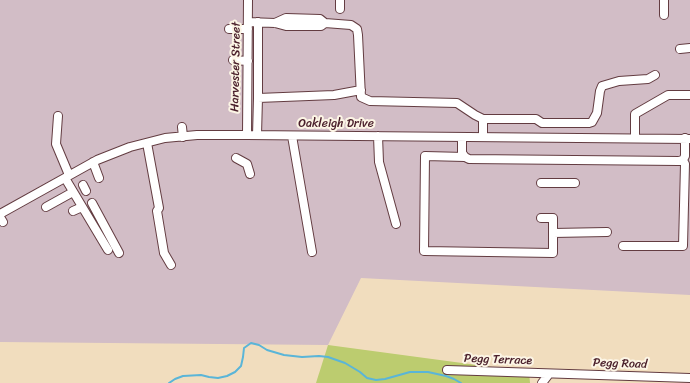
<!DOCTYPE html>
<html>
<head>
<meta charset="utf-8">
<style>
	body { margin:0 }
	canvas { display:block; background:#f1ddbe }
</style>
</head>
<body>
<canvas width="690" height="383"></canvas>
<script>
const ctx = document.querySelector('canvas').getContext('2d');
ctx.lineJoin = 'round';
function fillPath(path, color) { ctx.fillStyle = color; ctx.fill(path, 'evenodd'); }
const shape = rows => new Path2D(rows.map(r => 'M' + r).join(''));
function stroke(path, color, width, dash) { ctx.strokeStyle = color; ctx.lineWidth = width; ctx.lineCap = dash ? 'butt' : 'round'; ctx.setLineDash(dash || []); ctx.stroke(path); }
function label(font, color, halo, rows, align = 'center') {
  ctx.font = font + ' Sriracha,sans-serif'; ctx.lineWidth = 4; ctx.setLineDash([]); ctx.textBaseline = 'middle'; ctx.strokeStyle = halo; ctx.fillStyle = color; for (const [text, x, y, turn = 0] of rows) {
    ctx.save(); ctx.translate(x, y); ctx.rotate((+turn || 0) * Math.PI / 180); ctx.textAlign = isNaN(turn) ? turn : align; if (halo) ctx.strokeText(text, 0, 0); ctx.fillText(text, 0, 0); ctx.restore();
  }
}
const industrial = shape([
	[0,0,690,0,690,295,361,278,328,345,0,342]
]);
const green = shape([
	[328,345,529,372,530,383,316,383]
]);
const stream = shape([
	[169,383,175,379,183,376,201,375,209,377,218,378,227,376,235,372,241,366,243,357,244,348,251,343,259,345,267,350,284,355,302,357,319,356,328,357,345,363,360,372,367,378,376,380,385,379,410,372,428,372,446,376,454,379,461,383]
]);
const minor = shape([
	[340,0,340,9],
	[664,0,664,15],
	[248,22,275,23,286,26,321,26,325,23,351,25,357,29,358,35,361,97,370,101,457,103,475,115,483,119,536,119,542,123,589,123,592,122,597,113,600,91,602,86,619,81,648,79,655,75],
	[258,22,258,98],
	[275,23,286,18,320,19,325,23],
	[229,29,248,29],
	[680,49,690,48],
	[233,60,248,61],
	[58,116,56,144,69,175],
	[182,127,183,137],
	[247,135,248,0],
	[257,135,258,98,334,95,361,90],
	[292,136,312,252],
	[378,136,379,162,396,224],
	[462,137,462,153,465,157,469,159,679,161,683,160],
	[483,137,483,119],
	[635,138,635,114,668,95,690,95],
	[147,143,159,208,157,211,164,253,171,265],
	[465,157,425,156,424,251,553,253,553,233,607,232],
	[236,158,247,164,250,174],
	[683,160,685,156,685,138],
	[93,162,99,178],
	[65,178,108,250],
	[541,183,575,183],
	[83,185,86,191],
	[92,203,119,253],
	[46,207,73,192],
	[73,211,82,207],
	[0,214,97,160,130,147,165,138,197,135,247,135,690,139],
	[0,217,3,222],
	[541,218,553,218,553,233],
	[623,246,683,246,685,164,683,160],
	[447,370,690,378],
	[542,383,549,374]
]);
const streetNames = [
	["Harvester Street",236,67,-89],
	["Oakleigh Drive",336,124],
	["Pegg Terrace",498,360,2],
	["Pegg Road",620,364,2]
];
fillPath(industrial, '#d2bdc6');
fillPath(green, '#bccc6f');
stroke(stream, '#5ab5d8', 2);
stroke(minor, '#633c41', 10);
stroke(minor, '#fff', 8);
label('12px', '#4a1f2b', '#fcf5e5', streetNames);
</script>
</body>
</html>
